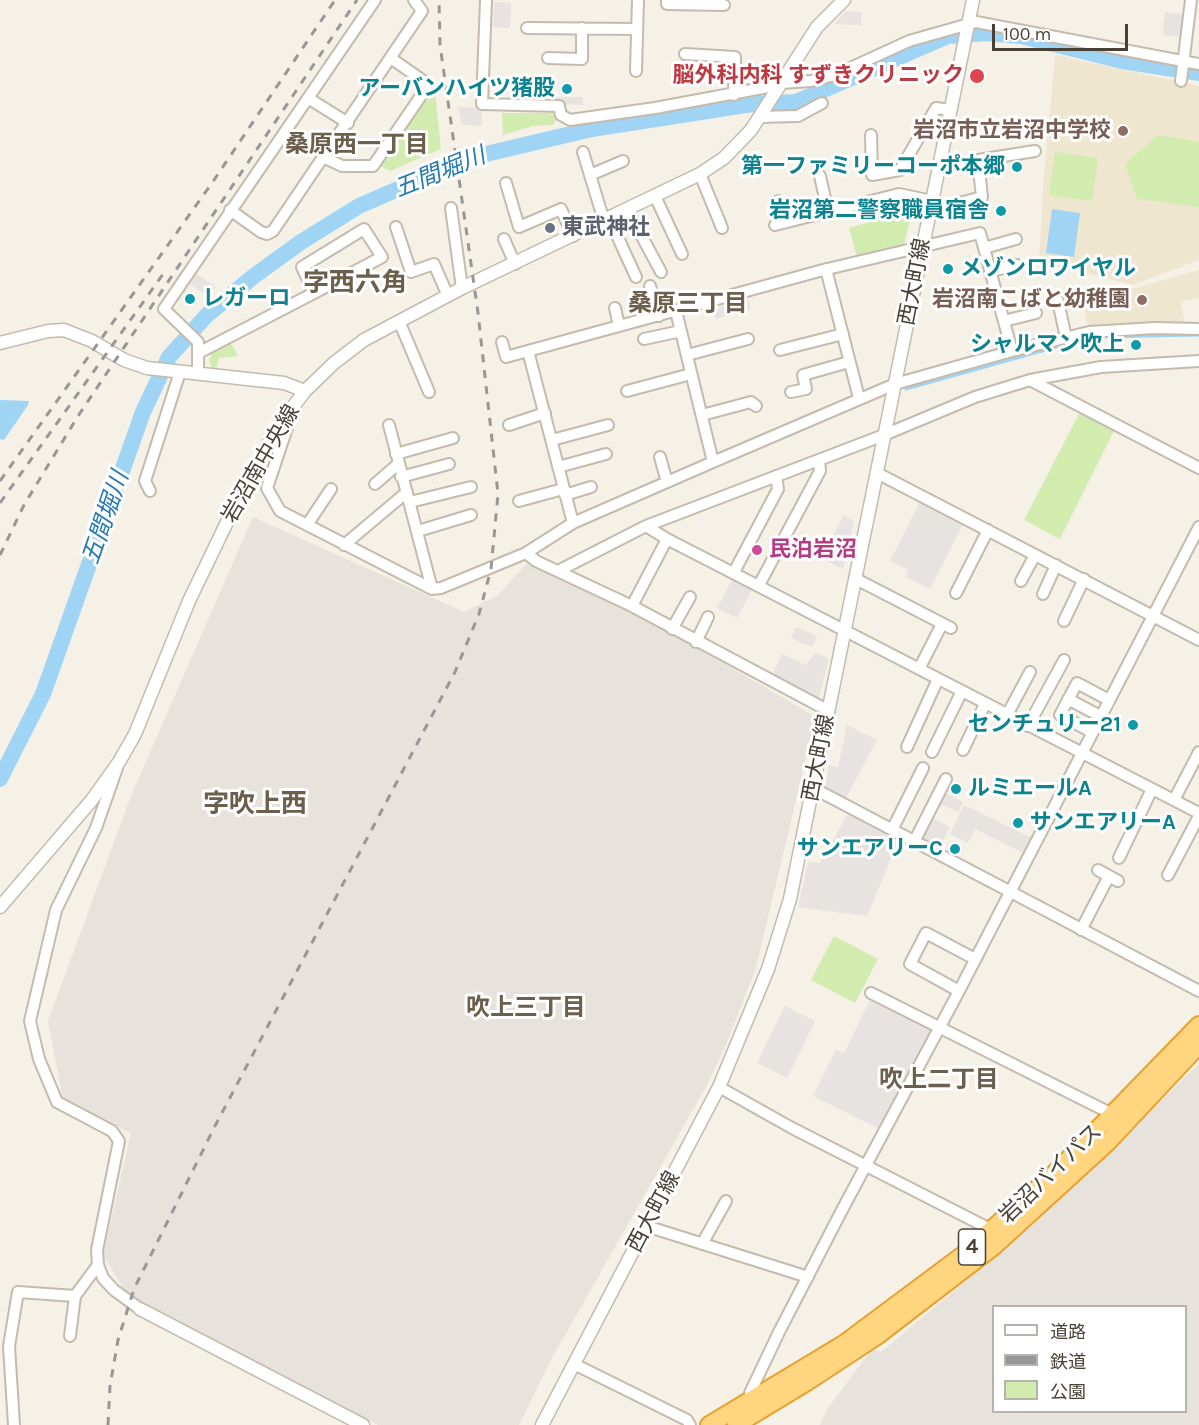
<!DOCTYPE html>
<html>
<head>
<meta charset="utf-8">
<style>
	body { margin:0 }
	#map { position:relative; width:1199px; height:1425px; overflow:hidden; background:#f5f1e7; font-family:Karla,"Noto Sans JP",sans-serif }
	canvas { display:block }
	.legend { position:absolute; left:992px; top:1305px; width:195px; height:108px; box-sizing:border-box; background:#fff; border:2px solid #b6b3af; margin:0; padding:8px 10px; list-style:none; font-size:18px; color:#494136 }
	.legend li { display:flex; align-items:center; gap:12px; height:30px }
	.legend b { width:30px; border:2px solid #b6b3af }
	.scale { position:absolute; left:992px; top:24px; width:136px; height:27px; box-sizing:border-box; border:3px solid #494136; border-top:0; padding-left:8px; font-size:18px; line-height:21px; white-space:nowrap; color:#494136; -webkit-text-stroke:4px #fff; paint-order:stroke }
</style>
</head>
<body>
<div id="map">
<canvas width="1199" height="1425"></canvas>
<ul class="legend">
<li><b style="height:8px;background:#fff"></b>道路</li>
<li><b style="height:8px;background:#979797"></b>鉄道</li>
<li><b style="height:16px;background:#d1ecae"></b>公園</li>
</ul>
<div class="scale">100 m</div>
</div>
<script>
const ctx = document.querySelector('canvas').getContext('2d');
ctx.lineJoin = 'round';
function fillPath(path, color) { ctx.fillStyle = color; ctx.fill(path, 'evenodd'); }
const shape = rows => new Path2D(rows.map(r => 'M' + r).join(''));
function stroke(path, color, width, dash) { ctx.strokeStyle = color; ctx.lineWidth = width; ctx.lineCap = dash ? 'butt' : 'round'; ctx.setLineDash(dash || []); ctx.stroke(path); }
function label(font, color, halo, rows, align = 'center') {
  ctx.font = font + ' Karla,"Noto Sans JP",sans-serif'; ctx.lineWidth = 6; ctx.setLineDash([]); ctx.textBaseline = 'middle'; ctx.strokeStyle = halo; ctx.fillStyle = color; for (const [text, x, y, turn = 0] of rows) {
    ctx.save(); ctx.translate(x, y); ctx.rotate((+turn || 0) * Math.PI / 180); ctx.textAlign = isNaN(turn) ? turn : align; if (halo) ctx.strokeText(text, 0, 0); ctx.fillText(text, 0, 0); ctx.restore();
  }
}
const industrial = shape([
	[253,517,464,612,497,596,529,561,665,629,816,717,755,971,726,1045,708,1083,552,1358,519,1425,378,1425,127,1294,103,1255,131,1133,63,1100,48,1021,131,796],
	[1199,1064,1199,1425,820,1425,828,1408,872,1349,881,1352,1027,1230],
	[994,1306,1186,1306,1186,1412,994,1412]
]);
const education = shape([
	[1055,55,1199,86,1199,260,1133,285,1039,262,1044,176],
	[1199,270,1199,298,1181,302,1185,326,1099,329,1087,324,1083,303]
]);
const green = shape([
	[434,82,441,149,390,171,377,164],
	[502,113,552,113,557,119,553,125,533,126,503,135],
	[1158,135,1199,142,1199,207,1137,199,1125,164],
	[1055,152,1098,158,1092,201,1049,195],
	[905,212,912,213,904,244,857,257,849,228],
	[231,343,238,356,219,358,216,369,212,369,209,360,212,353],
	[1080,412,1115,429,1060,539,1024,520],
	[834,936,878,959,855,1003,811,980]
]);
const parking = shape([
	[494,2,511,3,510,28,493,27],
	[846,11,862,12,861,25,834,24],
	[1165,12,1183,14,1180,37,1163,35],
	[510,75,525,75,525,103,509,102],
	[550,97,583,97,583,105,550,104],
	[458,107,482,108,482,126,462,125],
	[197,274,216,287,206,295,190,284],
	[748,299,751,309,716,319,713,309],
	[921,500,964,522,930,589,906,577,908,570,890,561],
	[843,515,854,521,843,569,823,559],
	[733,578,753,588,737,618,717,608],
	[796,627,817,636,812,647,791,638],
	[815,653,829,658,818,702,771,677,782,654,806,665],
	[847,725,877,740,846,798,825,787,829,765,838,767],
	[944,792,963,802,958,812,938,803],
	[964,805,1032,838,1024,853,975,829,968,843,950,834],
	[849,812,900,837,867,916,798,907,808,862,820,863],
	[930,817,950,827,939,849,919,840],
	[872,996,933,1026,882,1130,813,1096,836,1049,844,1053],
	[785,1006,815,1021,787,1078,757,1063]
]);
const water = shape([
	[1052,209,1080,213,1074,257,1046,253],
	[0,400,29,401,28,405,4,440,0,439]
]);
const stream = shape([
	[1099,337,1199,335],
	[906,389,1092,337]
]);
const river = shape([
	[0,779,43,694,143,412,169,357,207,315,254,276,301,242,359,206,469,158,592,129,752,104,796,102,948,36,986,33,1021,36,1122,61,1199,73]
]);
const minor = shape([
	[486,0,482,104,559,106,561,115,570,120,655,108,779,85],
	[667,0,667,4,724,5],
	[527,28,637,29],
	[685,54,735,57,734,95],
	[548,58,582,59,582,28],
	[636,71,638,0],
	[1181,81,1191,0],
	[780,83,811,81,835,75,909,41,976,22,1199,64],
	[308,98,348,123],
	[759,117,798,116,822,103],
	[871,135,872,175,900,170,936,108,950,110],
	[583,152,604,221],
	[325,158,342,166,373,166,427,87,425,82,392,59],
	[700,174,722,228],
	[590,175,623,161],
	[820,176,828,212],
	[506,183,519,227,561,209,573,236],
	[655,196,682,254],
	[778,201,783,223],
	[451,208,462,288],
	[627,209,661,272],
	[230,210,261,232,267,234,273,231,422,11,414,0],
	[930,211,982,197,978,160,1035,151],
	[609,218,636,277],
	[775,225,899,194,932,201],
	[396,227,411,272,434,264,448,296],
	[504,239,515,264],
	[984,248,1016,239],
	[826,269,859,398],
	[990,271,1017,265],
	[650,286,659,316],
	[1058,301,1066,338],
	[615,308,619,326],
	[399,321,429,392],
	[1004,321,1036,313],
	[644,339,681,331],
	[502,342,506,357,823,270,980,233,1012,351],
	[780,350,843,334],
	[200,352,314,293,382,257,364,229,302,267,314,293],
	[687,355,748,339],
	[198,374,198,342,164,309,375,0],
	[1030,380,1199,468],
	[627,391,691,374],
	[791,392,806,389,803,375,849,362],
	[294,407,267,488,280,511,432,589,441,588,526,553,573,523,528,351],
	[702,415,751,402,756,406],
	[389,425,432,589],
	[509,425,545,413],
	[552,440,608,425],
	[396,454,453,438],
	[660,457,667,482],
	[713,462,895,384,1012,351,1089,332,1155,328,1199,329],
	[558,467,606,454],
	[877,473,1199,640],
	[401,477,449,464],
	[375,484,398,464],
	[150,491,145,481,180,372],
	[565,495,591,487],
	[519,501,563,489],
	[410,502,471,487],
	[573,523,713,462,676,311],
	[307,525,331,489],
	[646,526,667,539,1199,813],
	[418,531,471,515],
	[344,545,407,492],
	[526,553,536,561,632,606,829,711],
	[558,571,646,526,884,435,975,397,1030,380,1101,367,1199,361],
	[734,572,778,489,776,476],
	[856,579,951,628],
	[1021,581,1035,555],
	[759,585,820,471,819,460],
	[956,593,988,530],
	[1043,594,1056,565],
	[632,606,667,539],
	[1064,621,1084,579],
	[672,629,690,597],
	[696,642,708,617],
	[919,669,942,624],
	[1068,699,1100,716],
	[1007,715,1030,672],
	[1028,726,1064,660],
	[1092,732,1060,715,1077,683,1109,700],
	[907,747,938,679],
	[963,750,985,704],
	[932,752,962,691],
	[117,768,96,828,56,910,30,1021,39,1059,57,1102,112,1131,119,1141,97,1250,98,1265,103,1278,114,1290,140,1309],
	[813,788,1199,991],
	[1174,800,1199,752],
	[892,830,923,768],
	[914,842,946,779],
	[1119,858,1152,789],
	[1098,870,1118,881],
	[1168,875,1199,816],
	[1081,930,1109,876],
	[959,991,910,964,926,933,975,959],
	[871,993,1114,1115],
	[719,1087,792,1128,992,1230],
	[646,1226,808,1277],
	[702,1244,726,1201],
	[70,1336,75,1296],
	[574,1364,687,1420,690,1425],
	[750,1401,750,1393,779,1332,841,1212,959,991,1199,527],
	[14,1425,9,1346,18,1292,75,1296,98,1265]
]);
const tertiary = shape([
	[0,343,48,331,64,330,92,341,124,360,147,368,284,383,305,391],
	[0,907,91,801,119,762,135,734,189,601,228,520,276,429,305,391,334,363,364,340,462,288,700,174,724,158,751,130,817,27,844,0],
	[140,1309,363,1425],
	[542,1425,719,1087,768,969,790,899,973,0]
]);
const trunk = shape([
	[709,1425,845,1343,963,1255,1057,1171,1199,1025],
	[736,1425,807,1382,877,1336,993,1247,1108,1142,1199,1045]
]);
const rail = shape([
	[0,481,212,183,335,0],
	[0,503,166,270],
	[0,555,24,505,78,416,357,0],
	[108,1425,110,1386,118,1340,134,1289,215,1126,455,672,479,614,491,569,498,494,478,313,440,45,439,0]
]);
const markers = [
	[977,76,8,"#e0444e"],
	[567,89,6,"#0f9aa8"],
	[1123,131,6,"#8d6e63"],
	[1017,167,6,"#0f9aa8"],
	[1001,211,6,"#0f9aa8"],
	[550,228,6,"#6b7280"],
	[948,269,6,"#0f9aa8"],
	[190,299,6,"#0f9aa8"],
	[1142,300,6,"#8d6e63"],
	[1136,345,6,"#0f9aa8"],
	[757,550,6,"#d1479c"],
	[1133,725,6,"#0f9aa8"],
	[956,789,6,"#0f9aa8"],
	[1018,823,6,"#0f9aa8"],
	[955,849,6,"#0f9aa8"]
];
const shields = [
	[972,1247,27]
];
const shieldNames = [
	["4",972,1247]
];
const healthNames = [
	["脳外科内科 すずきクリニック",964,76]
];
const cultureNames = [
	["アーバンハイツ猪股",555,89],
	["第一ファミリーコーポ本郷",1005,167],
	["岩沼第二警察職員宿舎",989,211],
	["メゾンロワイヤル",960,269,"left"],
	["レガーロ",202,299,"left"],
	["シャルマン吹上",1124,345],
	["センチュリー21",1121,725],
	["ルミエールA",968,789,"left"],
	["サンエアリーA",1030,823,"left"],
	["サンエアリーC",943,849]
];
const educationNames = [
	["岩沼市立岩沼中学校",1111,131],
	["岩沼南こばと幼稚園",1130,300]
];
const worshipNames = [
	["東武神社",562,228]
];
const streetNames = [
	["西大町線",915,282,-79],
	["岩沼南中央線",261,464,-60],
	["西大町線",819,758,-79],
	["岩沼バイパス",1051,1174,-44],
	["西大町線",654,1212,-62]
];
const hotelNames = [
	["民泊岩沼",769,550]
];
const neighbourhoodNames = [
	["桑原西一丁目",357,145],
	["桑原三丁目",688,304],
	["吹上三丁目",526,1008],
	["吹上二丁目",939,1080]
];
const waterNames = [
	["五間堀川",440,173,-22],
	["五間堀川",106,518,-71]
];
const quarterNames = [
	["字西六角",355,284],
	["字吹上西",255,805]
];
fillPath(industrial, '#e7e2dc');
fillPath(education, '#efe6d0');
fillPath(green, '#d1ecae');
fillPath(parking, '#e6e3e0');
fillPath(water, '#a0d4f5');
stroke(stream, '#a0d4f5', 3);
stroke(river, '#a0d4f5', 16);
stroke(minor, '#c4bbac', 14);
stroke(tertiary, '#c4bbac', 15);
stroke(trunk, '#e8a12e', 20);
stroke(minor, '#fff', 10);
stroke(tertiary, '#fff', 12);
stroke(trunk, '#ffd57f', 16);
stroke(rail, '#979797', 3, [8, 8]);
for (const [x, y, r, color] of markers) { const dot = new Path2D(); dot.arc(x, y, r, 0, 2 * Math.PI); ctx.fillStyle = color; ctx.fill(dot); stroke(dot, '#fff', 2); }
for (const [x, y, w] of shields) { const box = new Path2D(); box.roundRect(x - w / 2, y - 18, w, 36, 4.5); ctx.fillStyle = '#fff'; ctx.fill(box); stroke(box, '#494136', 1.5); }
label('bold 21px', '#494136', null, shieldNames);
label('bold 22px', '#be3a42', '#fff', healthNames, 'right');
label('bold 22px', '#0d838f', '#fff', cultureNames, 'right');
label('bold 22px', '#785e54', '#fff', educationNames, 'right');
label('bold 22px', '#5b616d', '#fff', worshipNames, 'left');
label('22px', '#494136', '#fff', streetNames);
label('bold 22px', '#b23c85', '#fff', hotelNames, 'left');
label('bold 24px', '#6c5f4c', '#fff', neighbourhoodNames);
label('italic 24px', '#267ab3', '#fff', waterNames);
label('bold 26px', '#6c5f4c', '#fff', quarterNames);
</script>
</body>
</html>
